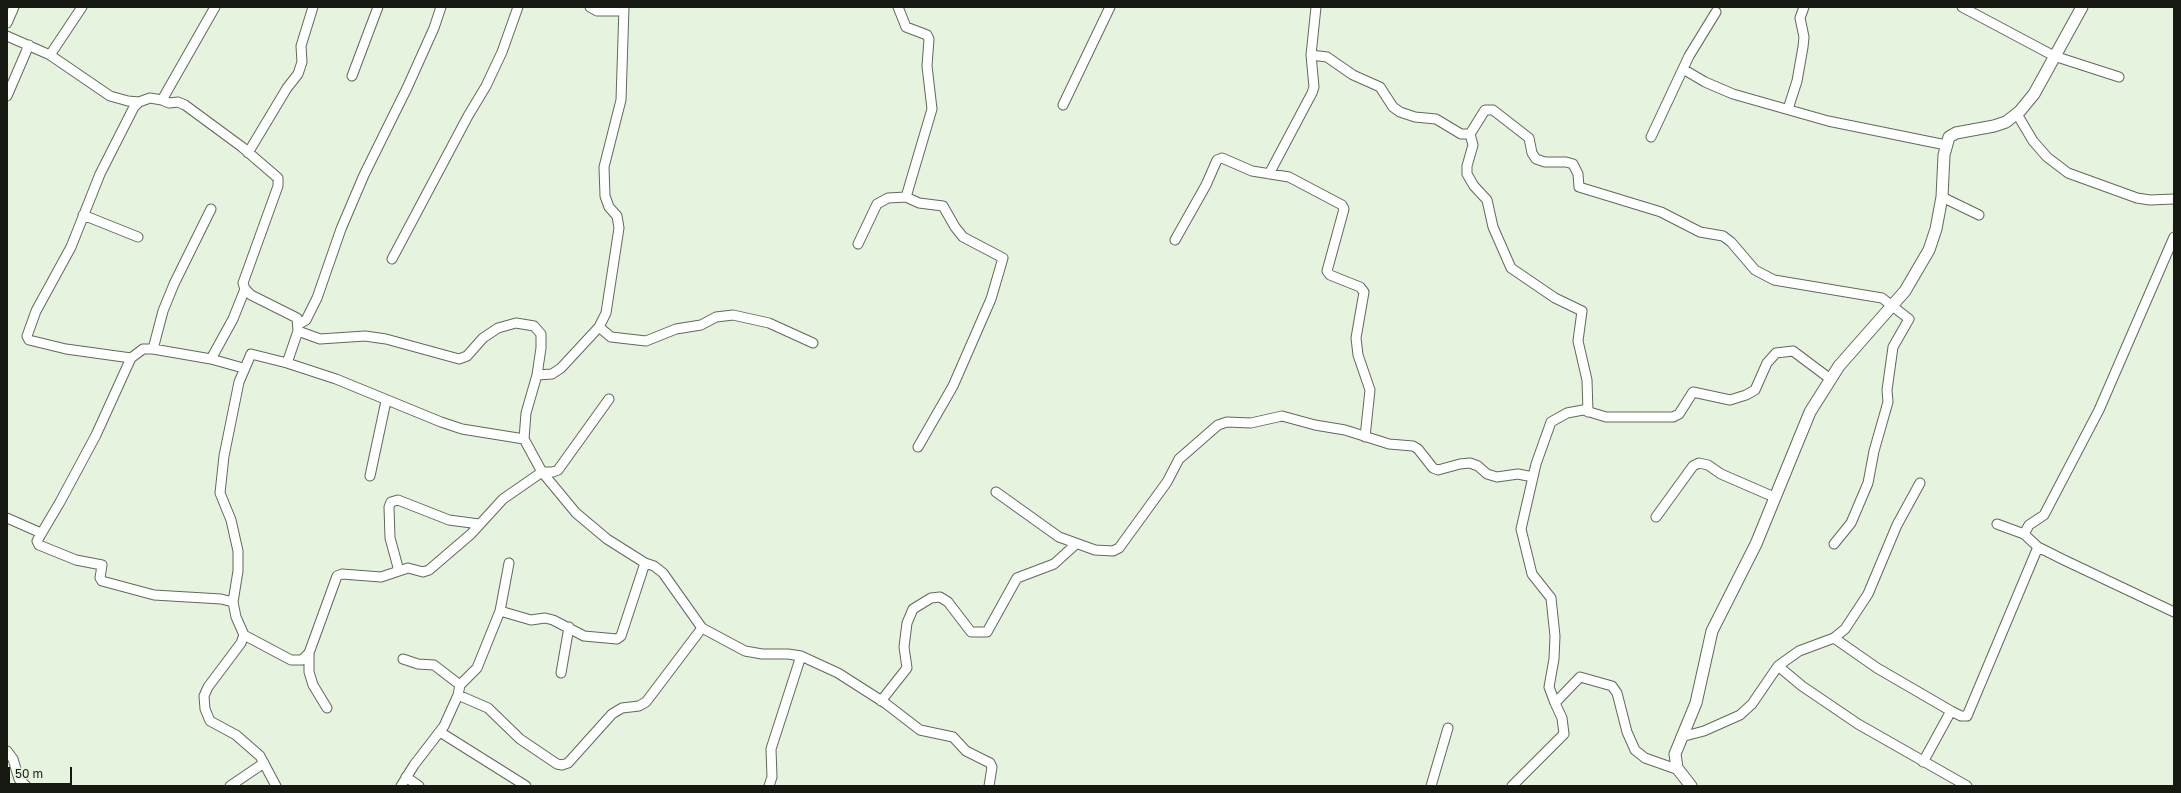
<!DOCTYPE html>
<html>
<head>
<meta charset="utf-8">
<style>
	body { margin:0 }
	#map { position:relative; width:2181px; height:793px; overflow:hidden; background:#e6f3de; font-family:"Golos Text",sans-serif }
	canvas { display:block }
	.frame { position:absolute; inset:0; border:8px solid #151912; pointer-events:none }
	.scale { position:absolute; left:8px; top:767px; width:64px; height:18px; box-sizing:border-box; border:2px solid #151912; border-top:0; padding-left:5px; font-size:12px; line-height:14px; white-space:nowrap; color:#151912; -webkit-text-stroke:3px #e6f3de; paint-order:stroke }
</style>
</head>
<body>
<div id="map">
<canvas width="2181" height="793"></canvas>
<div class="frame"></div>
<div class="scale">50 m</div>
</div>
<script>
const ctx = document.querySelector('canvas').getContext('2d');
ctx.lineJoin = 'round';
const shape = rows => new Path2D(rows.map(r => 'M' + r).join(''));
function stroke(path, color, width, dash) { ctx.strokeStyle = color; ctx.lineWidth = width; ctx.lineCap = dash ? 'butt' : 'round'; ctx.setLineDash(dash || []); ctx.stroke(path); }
const minor = shape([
	[590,7,597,11,624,11],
	[1962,7,2054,56,2119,77],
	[7,23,14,7],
	[7,36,50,55,110,96,128,101,139,102,150,98,162,100,169,103,178,102,185,105,242,147,278,178,278,186,243,283,245,289,251,295,297,318,298,331,320,339,365,336,386,339,459,359,467,356,483,338,498,328,516,323,534,326,541,334,541,348,537,375,526,413,524,439,542,472,576,513,607,539,645,563,654,566,663,573,702,628,745,651,762,654,788,654,801,656,838,673,885,703,920,730,953,737,966,751,990,763,992,767,989,786],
	[50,55,82,7],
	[1311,55,1327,57,1353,75,1380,87,1393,107,1400,112,1415,117,1436,119,1461,134,1470,134,1485,110,1493,110,1529,138,1532,153,1536,159,1545,162,1566,162,1573,164,1578,174,1579,187,1661,212,1700,232,1723,236,1731,242,1755,270,1774,280,1882,298,1909,319,1893,347,1887,390,1888,402,1874,451,1868,483,1851,523,1834,544],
	[1683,69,1705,82,1733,94,1828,121,1946,145],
	[352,76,378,7],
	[7,96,29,45],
	[162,100,215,7],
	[1063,105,1110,7],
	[1788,109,1797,81,1803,47,1804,37,1800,18,1804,7],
	[2017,114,2033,141,2047,157,2068,173,2137,198,2150,200,2174,199],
	[1470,134,1473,145,1467,166,1467,174,1474,186,1487,200,1493,227,1511,268,1555,298,1582,311,1578,341,1587,380,1588,412],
	[1651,137,1689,56,1716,12],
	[248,153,287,88,298,74,302,62,301,46,313,7],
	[1269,174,1312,93,1314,87,1311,55,1316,7],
	[906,197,919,203,943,206,955,227,963,237,1003,258,991,299,953,386,918,447],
	[1942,197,1979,215],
	[83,215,138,237],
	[1175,240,1206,185,1217,160,1222,158,1252,171,1289,177,1342,205,1344,209,1327,271,1330,275,1360,287,1364,292,1356,338,1358,355,1370,390,1365,437],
	[858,244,877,204,888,198,906,197,932,109,927,66,929,39,927,35,906,27,898,7],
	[392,259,468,116,486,86,502,52,518,7],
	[299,324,306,320,317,298,341,229,364,175,407,88,434,28,441,7],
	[599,327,611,337,646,341,676,329,701,325,716,317,733,315,769,323,813,343],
	[153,349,163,311,174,284,211,209],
	[131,358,66,349,29,340,27,336,36,311,71,247,100,174,134,107,139,102],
	[211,359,233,319,245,289],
	[287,363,336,379,441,422,462,429,524,439],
	[537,375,552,374,561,368,599,327,606,313,619,228,617,216,609,207,605,196,604,167,621,100,624,7],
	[370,476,386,401],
	[996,492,1059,537,1095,550,1113,551,1119,548,1167,482,1179,459,1218,425,1227,422,1251,423,1282,416,1315,425,1345,430,1389,444,1413,446,1418,449,1433,468,1438,470,1460,464,1470,463,1478,466,1487,474,1497,477,1518,474,1533,477],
	[1656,517,1693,466,1699,463,1708,465,1721,474,1774,497],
	[7,518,41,533],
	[1997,524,2024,534,2029,525,2044,515,2099,410,2174,237],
	[2024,534,2038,547,2064,560,2174,612],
	[399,571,390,538,389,507,391,502,398,500,449,520,479,524],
	[233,602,221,599,154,595,102,581,100,578,102,565,76,560,39,545,37,541,60,502,96,435,131,358,143,349,153,349,211,359,243,368],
	[500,611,509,563],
	[244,635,291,660,302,660,309,653],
	[1834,638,1877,668,1951,711,1961,716,1967,716,2038,547],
	[403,659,418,664,434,665,460,685],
	[1778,666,1802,686,1858,724,1967,786],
	[561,673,569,627],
	[458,695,488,708,520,739,557,764,562,765,568,763,612,714,622,708,639,706,646,702,702,628],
	[881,701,907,668,904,647,907,623,913,609,931,598,940,597,948,602,971,632,987,632,1017,578,1054,564,1076,544],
	[1555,703,1549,687,1554,659,1555,636,1551,598,1532,574,1521,529,1536,464,1551,422,1567,413,1583,410,1606,417,1673,417,1679,414,1693,392,1730,400,1746,395,1755,390,1767,363,1776,353,1793,351,1829,378],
	[327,708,313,685,309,672,309,653,337,576,342,574,381,577,408,568,423,572,429,570,471,534,503,499,542,472,553,472,558,470,609,399],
	[440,732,526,786],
	[1681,737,1704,731,1740,715,1752,704,1778,666,1799,651,1834,638,1845,629,1868,594,1897,525,1920,483],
	[7,751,13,759,19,779,26,786],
	[1923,762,1951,711],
	[406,777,419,786],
	[230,786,264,763],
	[276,786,260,756,236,735,210,721,205,709,204,696,208,687,241,643,244,635,236,617,233,602,238,571,238,551,231,520,220,493,224,456,239,382,251,354,287,363,298,331],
	[401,786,414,765,444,726,458,695,460,685,477,668,500,611,531,620,545,618,553,620,584,636,617,639,621,636,645,563],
	[769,786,772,777,771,749,801,656],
	[1431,786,1448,728],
	[1512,786,1564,734,1562,718,1555,703,1580,677,1612,686,1617,693,1627,732,1635,750,1645,758,1679,770]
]);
const tertiary = shape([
	[1691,786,1677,768,1675,754,1696,703,1712,631,1756,544,1810,412,1839,366,1905,291,1929,250,1936,229,1942,197,1944,155,1949,137,1956,133,1994,126,2006,122,2020,111,2034,94,2082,7]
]);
stroke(minor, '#606a59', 11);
stroke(tertiary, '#606a59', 13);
stroke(minor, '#fff', 9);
stroke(tertiary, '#fff', 11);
</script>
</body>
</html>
